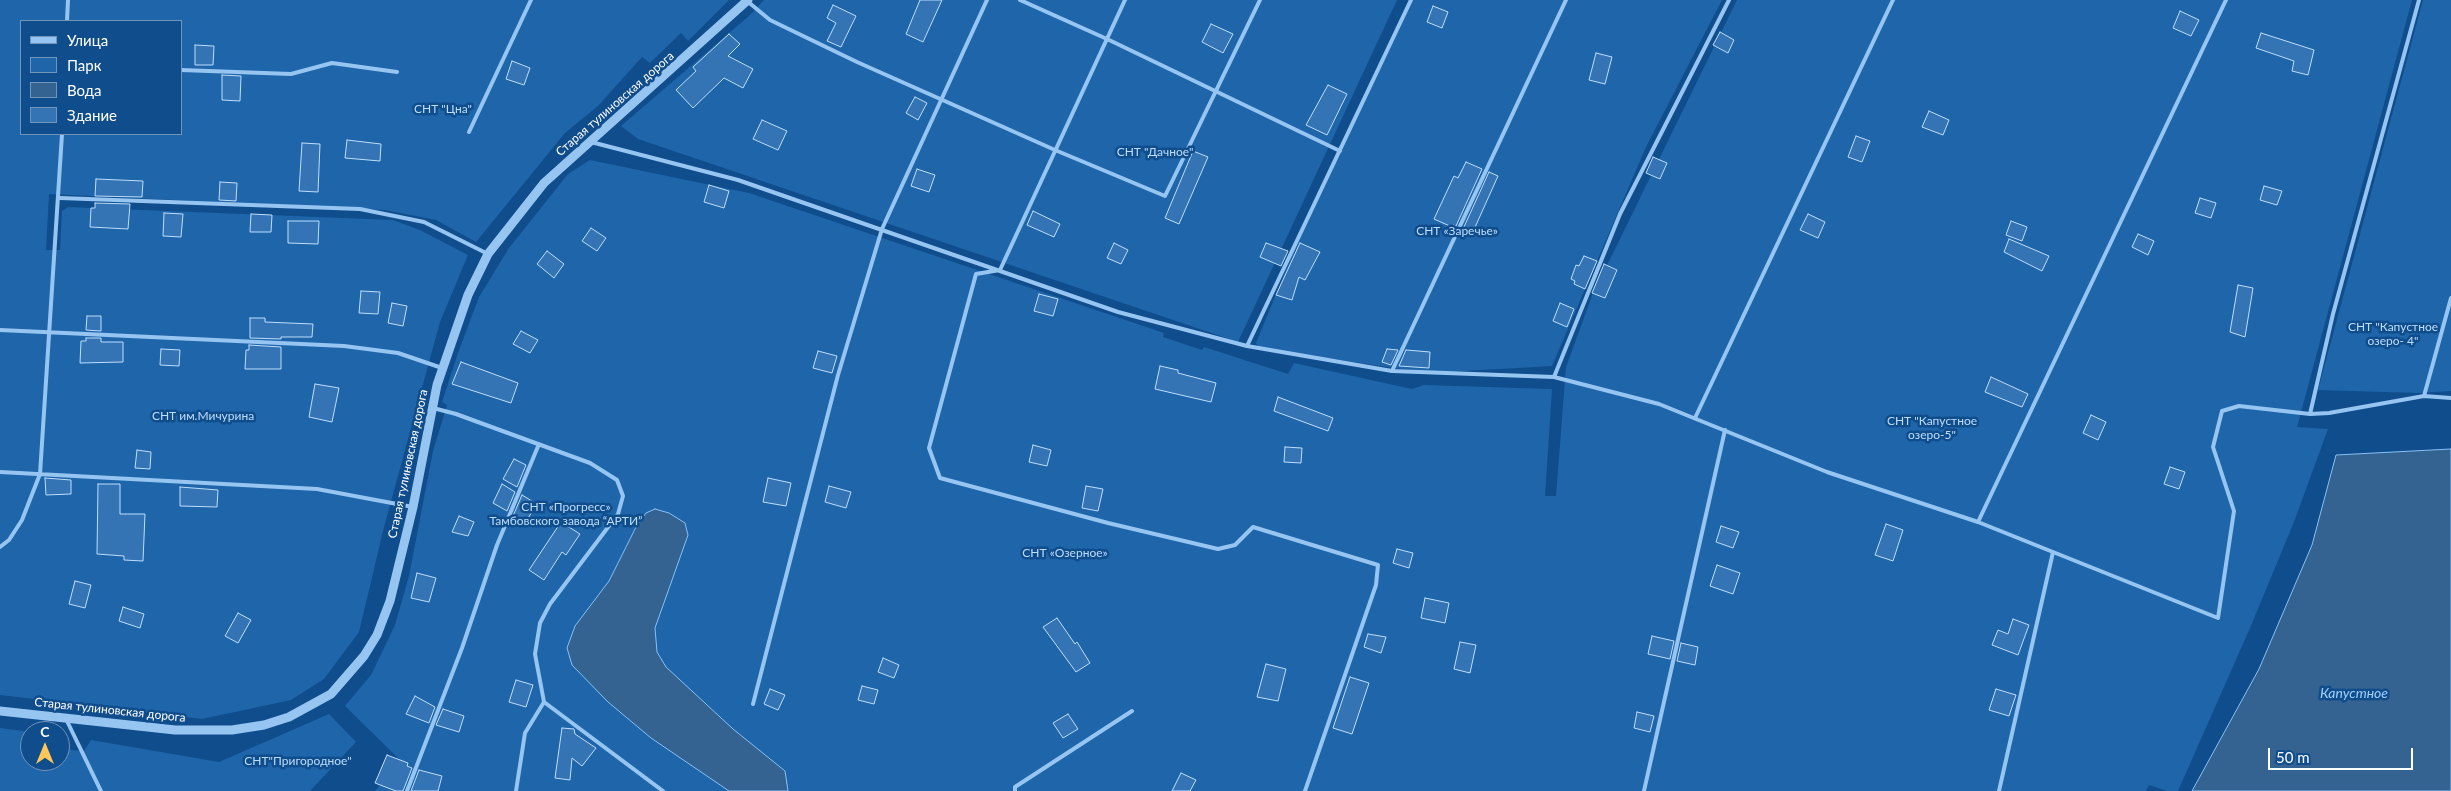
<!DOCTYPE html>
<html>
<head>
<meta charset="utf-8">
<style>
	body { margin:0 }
	#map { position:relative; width:2451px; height:791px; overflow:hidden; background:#104d8c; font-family:Lato,sans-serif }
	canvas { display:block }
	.legend { position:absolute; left:20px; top:20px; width:162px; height:115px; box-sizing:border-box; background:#104d8c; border:1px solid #7094ba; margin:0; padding:6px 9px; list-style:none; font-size:15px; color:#fff }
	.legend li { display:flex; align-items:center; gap:10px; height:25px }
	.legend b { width:25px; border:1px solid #7094ba }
	.north { position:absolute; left:20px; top:721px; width:50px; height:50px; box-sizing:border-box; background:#104d8c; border:1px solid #7094ba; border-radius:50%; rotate:0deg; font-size:14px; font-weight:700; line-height:20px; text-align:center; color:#fff }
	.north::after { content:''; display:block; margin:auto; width:18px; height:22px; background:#ffc658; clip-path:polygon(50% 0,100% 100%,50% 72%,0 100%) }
	.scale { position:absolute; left:2268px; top:748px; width:145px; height:22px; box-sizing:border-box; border:2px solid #fff; border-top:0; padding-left:6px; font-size:15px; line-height:18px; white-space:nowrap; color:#fff; -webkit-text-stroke:4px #104d8c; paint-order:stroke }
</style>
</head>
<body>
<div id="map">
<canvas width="2451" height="791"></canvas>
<ul class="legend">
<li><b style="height:6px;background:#96c5f2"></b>Улица</li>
<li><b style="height:14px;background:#1e65aa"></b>Парк</li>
<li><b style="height:14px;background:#346291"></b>Вода</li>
<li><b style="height:14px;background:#3474b4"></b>Здание</li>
</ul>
<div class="north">С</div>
<div class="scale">50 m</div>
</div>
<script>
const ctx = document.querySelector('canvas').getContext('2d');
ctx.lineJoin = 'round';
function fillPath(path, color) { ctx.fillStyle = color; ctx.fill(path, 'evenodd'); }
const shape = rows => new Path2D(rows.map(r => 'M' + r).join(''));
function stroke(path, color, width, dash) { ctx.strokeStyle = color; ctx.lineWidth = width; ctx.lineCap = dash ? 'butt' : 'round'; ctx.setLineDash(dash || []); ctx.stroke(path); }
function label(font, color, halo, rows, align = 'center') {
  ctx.font = font + ' Lato,sans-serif'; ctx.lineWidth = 5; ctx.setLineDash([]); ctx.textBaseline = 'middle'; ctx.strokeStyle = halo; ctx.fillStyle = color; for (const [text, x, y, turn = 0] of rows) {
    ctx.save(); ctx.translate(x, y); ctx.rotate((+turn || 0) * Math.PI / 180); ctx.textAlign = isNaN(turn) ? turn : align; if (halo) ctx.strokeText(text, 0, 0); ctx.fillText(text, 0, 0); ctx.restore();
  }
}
const green = shape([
	[0,0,729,0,688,41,681,33,650,63,642,57,598,106,565,133,476,242,436,220,385,210,49,194,46,250,60,250,62,211,68,207,393,220,420,230,468,255,440,322,384,527,359,632,324,679,291,700,202,719,0,695],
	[21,21,181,21,181,134,21,134],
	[764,0,1397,0,1238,342,638,139,621,126,750,15],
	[1411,0,1722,0,1646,147,1552,366,1447,372,1401,369,1259,348,1256,343,1304,226],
	[1737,0,2412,0,2297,427,2328,429,2294,522,2250,628,2178,791,2167,791,2149,785,2146,791,375,791,400,760,345,706,371,675,395,625,409,576,433,451,447,405,442,402,458,353,479,297,509,248,568,174,590,160,749,193,1164,333,1163,337,1202,350,1204,347,1288,374,1294,363,1412,389,1424,385,1552,389,1545,496,1556,496,1566,367,1592,296],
	[2423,0,2451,0,2451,391,2419,393,2318,390],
	[329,714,356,742,310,791,0,791,0,728,30,732,30,761,60,761,60,736,65,736,71,750,84,751,91,740,219,762]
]);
const water = shape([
	[2451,449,2451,791,2192,791,2259,669,2312,545,2336,455,2451,449],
	[655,509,669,513,685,523,688,535,655,628,657,652,666,667,733,729,785,771,788,791,729,791,651,738,608,702,572,665,567,648,575,626,609,581,636,527,646,513,655,509]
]);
const building = shape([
	[920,0,942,0,923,42,906,34,920,0],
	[833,5,856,16,841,47,827,41,836,23,827,18,833,5],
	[1433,6,1448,12,1442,28,1427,22,1433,6],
	[2180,11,2199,20,2191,36,2173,28,2180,11],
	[1211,24,1233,34,1223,53,1202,42,1211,24],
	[1720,32,1734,40,1728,53,1713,45,1720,32],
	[2261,33,2314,50,2308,75,2292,71,2294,61,2256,48,2261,33],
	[729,34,740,44,728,56,753,69,743,88,724,78,693,108,676,90,696,71,693,67,729,34],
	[195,45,214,46,213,65,195,65,195,45],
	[1596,53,1612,57,1605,84,1589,80,1596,53],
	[512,61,530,68,524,85,506,79,512,61],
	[222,75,241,76,240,101,222,100,222,75],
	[1328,85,1347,94,1327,135,1306,125,1328,85],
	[915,97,927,103,918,120,906,113,915,97],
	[1929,111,1949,120,1943,135,1922,127,1929,111],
	[762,120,787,131,778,150,753,139,762,120],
	[1856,136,1870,141,1862,162,1848,157,1856,136],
	[347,140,381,144,380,161,345,158,347,140],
	[302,143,320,144,318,192,299,191,302,143],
	[1193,151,1208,157,1179,224,1165,218,1193,151],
	[1653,157,1667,163,1660,179,1646,173,1653,157],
	[1466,162,1482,169,1456,226,1453,225,1452,227,1434,219,1454,176,1458,178,1466,162],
	[917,169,935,175,929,192,911,186,917,169],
	[1489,172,1498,176,1472,234,1463,229,1489,172],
	[96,179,143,181,142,197,95,196,96,179],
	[220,182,237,183,236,201,219,200,220,182],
	[709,185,729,191,724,208,704,202,709,185],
	[2264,186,2282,191,2277,205,2260,200,2264,186],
	[2200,198,2216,203,2211,218,2195,213,2200,198],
	[95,203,130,204,128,229,90,227,91,208,95,208,95,203],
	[1033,211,1060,224,1054,237,1027,225,1033,211],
	[164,213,183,214,181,237,163,236,164,213],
	[251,214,272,215,271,232,250,232,251,214],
	[1808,214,1825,222,1818,238,1800,230,1808,214],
	[288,221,319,221,318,244,288,243,288,221],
	[2011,221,2027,227,2022,241,2006,235,2011,221],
	[591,228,606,238,597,251,582,241,591,228],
	[2138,234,2154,241,2148,255,2132,247,2138,234],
	[2009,239,2049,256,2042,271,2004,252,2009,239],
	[1114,243,1128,250,1121,264,1107,258,1114,243],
	[1266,243,1288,251,1281,266,1260,257,1266,243],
	[1300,243,1320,252,1305,280,1299,277,1292,300,1276,295,1300,243],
	[547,251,564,264,554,278,537,264,547,251],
	[1584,256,1597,261,1585,289,1574,284,1575,281,1571,279,1576,265,1579,266,1584,256],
	[1604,264,1617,270,1605,298,1592,293,1604,264],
	[2238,285,2253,288,2245,337,2230,332,2238,285],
	[361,291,380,292,378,314,359,313,361,291],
	[1039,294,1058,299,1053,316,1034,311,1039,294],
	[392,303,407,306,403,326,388,323,392,303],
	[1560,303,1574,309,1567,327,1553,321,1560,303],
	[87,316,101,316,101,331,86,330,87,316],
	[250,318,265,318,265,322,313,324,312,337,281,337,281,339,250,338,250,318],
	[521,331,538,340,530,353,513,344,521,331],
	[86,338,101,338,101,342,123,342,123,362,80,363,81,341,86,341,86,338],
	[249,345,281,347,281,369,245,369,246,350,249,350,249,345],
	[161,349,180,350,179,366,160,365,161,349],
	[1387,349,1398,350,1391,365,1382,362,1387,349],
	[1406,350,1430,352,1429,368,1399,366,1406,350],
	[818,351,837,356,832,373,813,368,818,351],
	[461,362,518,383,511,403,452,384,461,362],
	[1160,366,1178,370,1178,373,1216,383,1211,402,1155,389,1160,366],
	[1991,377,2028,394,2022,407,1985,392,1991,377],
	[315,384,339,388,332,422,309,417,315,384],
	[1278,397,1333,418,1328,431,1274,411,1278,397],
	[2091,415,2106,422,2098,440,2083,433,2091,415],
	[1033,445,1051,450,1047,466,1029,462,1033,445],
	[1285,447,1302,448,1301,463,1284,462,1285,447],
	[137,450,151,452,150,469,135,468,137,450],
	[514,459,526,465,517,487,503,479,514,459],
	[2170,467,2185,472,2179,489,2164,484,2170,467],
	[45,478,71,480,71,494,46,495,45,478],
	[768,478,791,483,786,506,763,502,768,478],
	[98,484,120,484,120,514,145,514,143,561,124,560,124,556,97,554,98,484],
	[502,484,515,492,507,511,493,503,502,484],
	[829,486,851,492,846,508,825,502,829,486],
	[1086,486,1103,489,1098,511,1082,508,1086,486],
	[180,487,218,490,217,507,180,506,180,487],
	[522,495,537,504,525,523,513,516,522,495],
	[459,516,474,522,468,536,452,532,459,516],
	[561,522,580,534,566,555,562,552,544,580,529,570,561,522],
	[1886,524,1903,530,1893,561,1875,555,1886,524],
	[1721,526,1739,532,1733,548,1716,542,1721,526],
	[1397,549,1413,553,1409,568,1393,563,1397,549],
	[1717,565,1740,573,1733,594,1710,586,1717,565],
	[417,573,436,578,429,602,411,598,417,573],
	[75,581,91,585,85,608,69,604,75,581],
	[1425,598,1449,603,1445,623,1421,618,1425,598],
	[123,607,144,614,140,628,119,621,123,607],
	[238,613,251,620,238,643,225,636,238,613],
	[1057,618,1075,644,1077,642,1090,663,1076,672,1043,627,1057,618],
	[2013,619,2029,625,2018,655,1992,645,1998,630,2008,634,2013,619],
	[1368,634,1386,637,1381,653,1364,647,1368,634],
	[1652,636,1674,641,1670,659,1648,654,1652,636],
	[1460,642,1476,645,1470,673,1454,669,1460,642],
	[1681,643,1698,647,1695,665,1677,661,1681,643],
	[883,658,899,665,894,678,878,672,883,658],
	[1266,664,1286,669,1278,701,1257,697,1266,664],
	[1350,677,1369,683,1352,734,1333,728,1350,677],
	[516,680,533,685,526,707,509,702,516,680],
	[862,686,878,690,874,704,858,700,862,686],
	[770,689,785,695,778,710,764,704,770,689],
	[1996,689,2016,695,2009,716,1989,710,1996,689],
	[415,696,435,707,429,723,406,714,415,696],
	[443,709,464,716,459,732,436,725,443,709],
	[1637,712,1654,716,1650,732,1634,728,1637,712],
	[1068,714,1078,729,1063,738,1053,723,1068,714],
	[562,728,574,729,575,734,596,748,582,766,572,758,570,780,555,778,562,728],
	[387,755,408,763,407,766,412,768,403,791,396,791,375,783,387,755],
	[419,770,442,776,438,791,411,791,419,770],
	[1181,773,1196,780,1190,791,1172,791,1181,773]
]);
const service = shape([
	[1020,0,1107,39,1340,151],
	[1125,0,1000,270,976,274,929,448,940,478,1108,523,1218,549,1235,545,1253,527,1378,565,1376,585,1305,791],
	[2419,0,2333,314,2310,414,2329,413,2424,396],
	[747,1,770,20,857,62,1055,150,1165,196,1260,0],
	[67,21,68,0],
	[181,70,291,74,332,63,397,72],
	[469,132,531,0],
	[591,142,738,180,1118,312,1247,346,1392,371,1554,377,1659,404,1827,472,1978,522,2218,618,2234,511,2213,447,2222,411,2239,406,2310,414],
	[60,198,360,209,424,222,488,254],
	[2451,298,2424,396,2451,398],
	[0,330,344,346,398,353,442,368],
	[1247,346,1411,0],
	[1392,371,1566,0],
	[1554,377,1620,214,1729,0],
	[433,408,456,414,590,463,617,480,623,496,618,514,550,604,540,623,535,654,544,702,663,791],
	[1695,418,1893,0],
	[0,472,317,489,413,507],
	[1978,522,2226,0],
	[0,547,9,540,22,520,40,474,62,134],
	[753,704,838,375,882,229,987,0],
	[66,719,101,791],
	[407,791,462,648,497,545,539,444],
	[516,791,525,733,544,702],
	[1015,791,1015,787,1132,711],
	[1644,791,1725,430],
	[1999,791,2053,552]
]);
const tertiary = shape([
	[0,711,175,730,232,730,264,725,289,717,331,694,364,656,377,635,390,601,413,507,437,385,468,295,488,254,544,183,748,0]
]);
const streetNames = [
	["Старая тулиновская дорога",615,104,-41],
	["Старая тулиновская дорога",408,464,-78],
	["Старая тулиновская дорога",110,710,6]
];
const parkNames = [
	["СНТ \"Цна\"",443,109],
	["СНТ \"Дачное\"",1155,152],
	["СНТ «Заречье»",1457,231],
	["СНТ \"Капустное",2393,327],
	["озеро- 4\"",2393,341],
	["СНТ им.Мичурина",203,416],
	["СНТ \"Капустное",1932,421],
	["озеро-5\"",1932,435],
	["СНТ «Прогресс»",566,507],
	["Тамбовского завода “АРТИ”",566,521],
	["СНТ «Озерное»",1065,553],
	["СНТ\"Пригородное\"",298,761]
];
const waterNames = [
	["Капустное",2354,693]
];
fillPath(green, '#1e65aa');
fillPath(water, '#346291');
stroke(water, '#88c1f6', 1);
fillPath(building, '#3474b4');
stroke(building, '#bedefd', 1);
stroke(service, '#96c5f2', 4);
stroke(tertiary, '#96c5f2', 9);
label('12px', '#fff', '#104d8c', streetNames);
label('12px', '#bedefd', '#104d8c', parkNames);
label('italic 14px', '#a2cffa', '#104d8c', waterNames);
</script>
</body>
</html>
